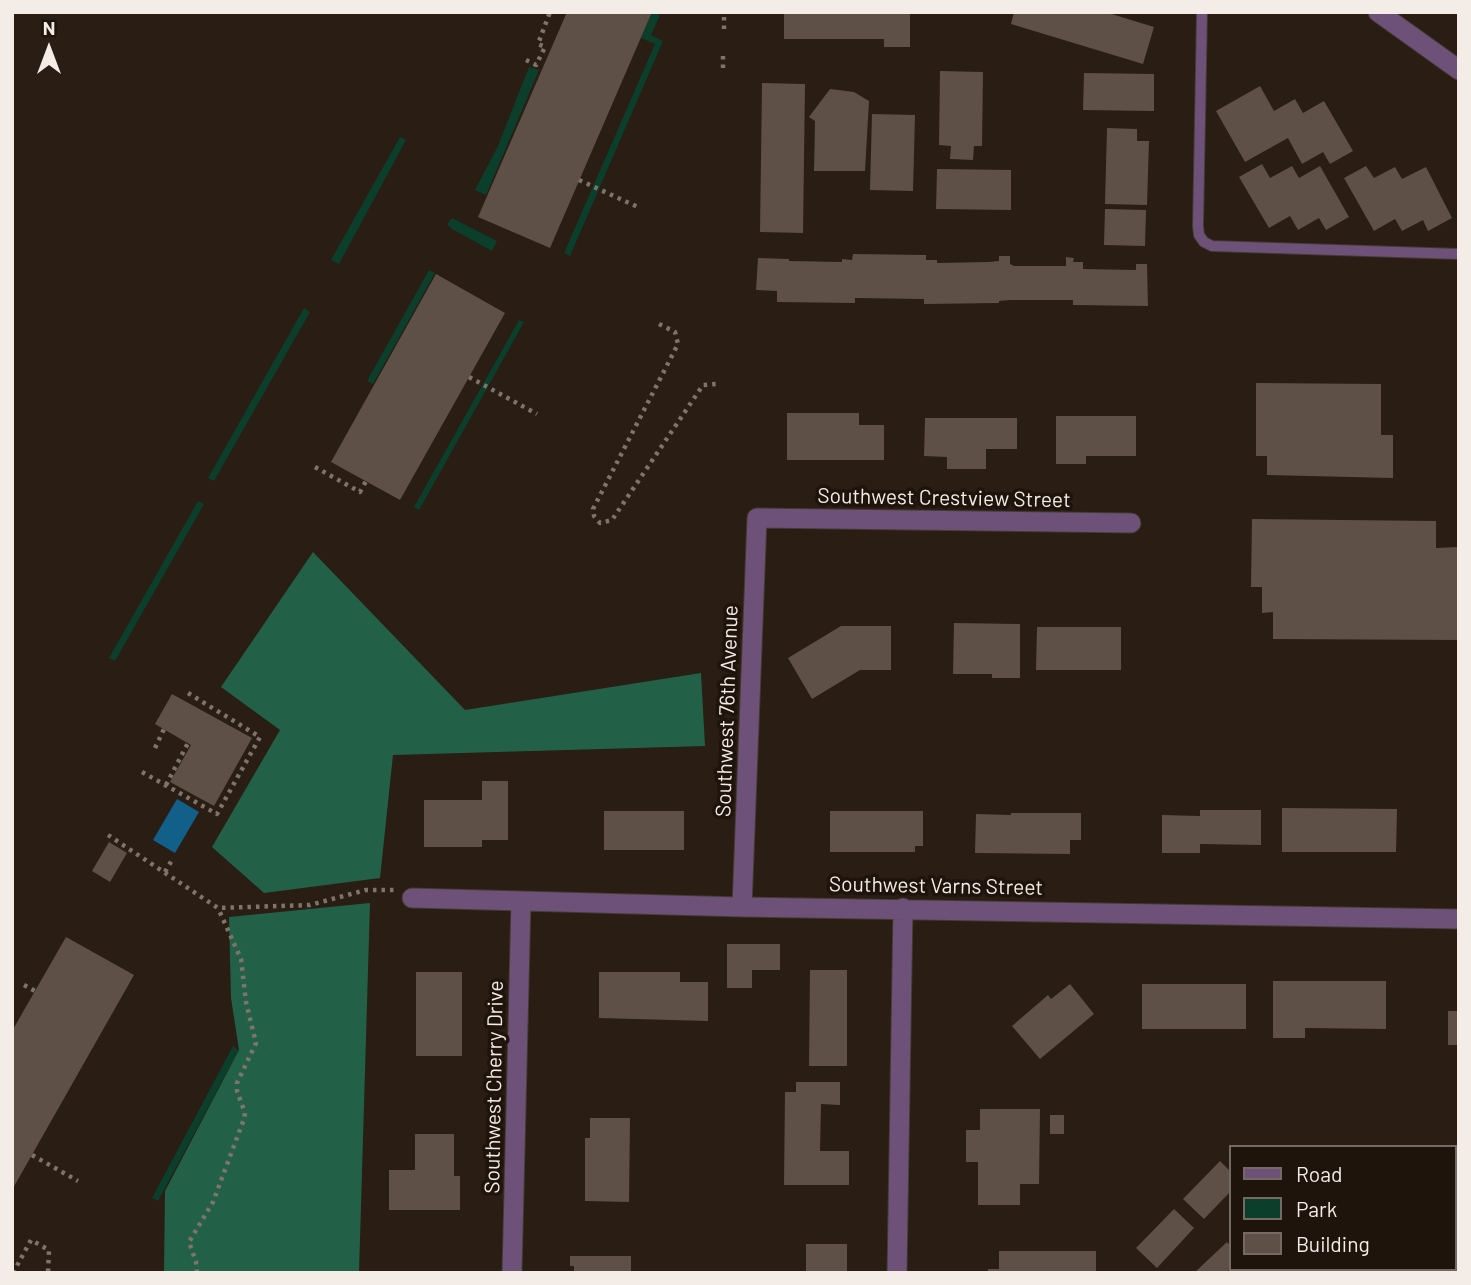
<!DOCTYPE html>
<html>
<head>
<meta charset="utf-8">
<style>
	body { margin:0 }
	#map { position:relative; width:1471px; height:1285px; overflow:hidden; background:#291d14; font-family:Barlow,sans-serif }
	canvas { display:block }
	.frame { position:absolute; inset:0; border:14px solid #f4ece6; pointer-events:none }
	.legend { position:absolute; left:1229px; top:1145px; width:228px; height:126px; box-sizing:border-box; background:#1f140b; border:2px solid #746a63; margin:0; padding:9px 12px; list-style:none; font-size:21px; color:#f4ece6 }
	.legend li { display:flex; align-items:center; gap:14px; height:35px }
	.legend b { width:35px; border:2px solid #746a63 }
	.north { position:absolute; left:14px; top:14px; width:70px; height:70px; -webkit-text-stroke:5px #1f140b; paint-order:stroke; rotate:0deg; font-size:19px; font-weight:700; line-height:28px; text-align:center; color:#f4ece6 }
	.north::after { content:''; display:block; margin:auto; width:24px; height:32px; background:#f4ece6; clip-path:polygon(50% 0,100% 100%,50% 72%,0 100%) }
</style>
</head>
<body>
<div id="map">
<canvas width="1471" height="1285"></canvas>
<div class="frame"></div>
<ul class="legend">
<li><b style="height:9px;background:#6e5178"></b>Road</li>
<li><b style="height:19px;background:#0c3e2c"></b>Park</li>
<li><b style="height:19px;background:#5e5046"></b>Building</li>
</ul>
<div class="north">N</div>
</div>
<script>
const ctx = document.querySelector('canvas').getContext('2d');
ctx.lineJoin = 'round';
function fillPath(path, color) { ctx.fillStyle = color; ctx.fill(path, 'evenodd'); }
const shape = rows => new Path2D(rows.map(r => 'M' + r).join(''));
function stroke(path, color, width, dash) { ctx.strokeStyle = color; ctx.lineWidth = width; ctx.lineCap = dash ? 'butt' : 'round'; ctx.setLineDash(dash || []); ctx.stroke(path); }
function label(font, color, halo, rows, align = 'center') {
  ctx.font = font + ' Barlow,sans-serif'; ctx.lineWidth = 7; ctx.setLineDash([]); ctx.textBaseline = 'middle'; ctx.strokeStyle = halo; ctx.fillStyle = color; for (const [text, x, y, turn = 0] of rows) {
    ctx.save(); ctx.translate(x, y); ctx.rotate((+turn || 0) * Math.PI / 180); ctx.textAlign = isNaN(turn) ? turn : align; if (halo) ctx.strokeText(text, 0, 0); ctx.fillText(text, 0, 0); ctx.restore();
  }
}
const green = shape([
	[652,12,660,15,651,35,663,41,570,256,564,253,655,44,641,38],
	[529,67,539,70,486,195,475,190,498,146],
	[400,137,406,140,339,264,331,260],
	[452,218,497,241,492,251,452,229,447,224],
	[429,270,435,273,373,384,367,381],
	[304,308,310,312,214,481,208,478],
	[519,320,524,322,419,510,414,507],
	[198,501,204,504,115,661,109,658],
	[233,1046,239,1050,158,1201,152,1198]
]);
const forest = shape([
	[313,552,465,710,701,673,705,746,393,755,380,878,264,893,212,847,280,730,221,687],
	[370,903,359,1273,164,1273,165,1191,239,1050,231,998,229,917]
]);
const water = shape([
	[177,799,199,812,175,853,153,840]
]);
const building = shape([
	[567,12,652,12,550,248,478,217],
	[784,12,910,13,910,47,884,47,884,39,784,39],
	[1014,12,1105,12,1154,27,1143,64,1011,24],
	[940,71,983,72,982,146,974,146,973,160,950,159,951,146,939,145],
	[1084,73,1154,74,1154,111,1083,110],
	[762,83,805,84,803,233,760,232],
	[1260,86,1274,111,1295,99,1303,113,1324,101,1353,151,1330,164,1323,152,1302,164,1288,138,1245,162,1216,111],
	[830,89,854,92,869,101,865,171,814,171,815,121,809,117],
	[872,114,915,115,913,191,870,190],
	[1107,128,1137,129,1137,141,1149,141,1147,205,1105,204],
	[1262,164,1270,178,1292,166,1299,178,1320,166,1349,217,1326,230,1319,218,1298,230,1290,216,1269,228,1239,177],
	[1366,166,1374,178,1395,167,1402,179,1426,167,1452,218,1428,231,1423,220,1402,231,1395,219,1374,231,1344,178],
	[937,169,1011,170,1011,210,936,209],
	[1105,209,1146,210,1145,246,1104,245],
	[853,254,926,255,926,260,937,260,937,263,989,262,999,261,999,256,1010,256,1010,264,1014,266,1066,266,1066,257,1074,258,1073,262,1083,262,1083,269,1136,270,1136,264,1147,264,1148,306,1073,305,1073,300,1010,300,999,301,999,303,924,304,924,299,855,298,855,303,777,302,777,291,756,290,758,258,789,259,789,261,842,262,842,259,852,260],
	[436,274,505,313,400,500,331,462],
	[1256,383,1381,384,1381,435,1393,435,1393,478,1267,475,1267,456,1256,456],
	[787,413,859,413,859,425,884,425,884,460,787,460],
	[1056,416,1136,416,1136,456,1086,456,1086,464,1056,464],
	[925,418,1017,418,1017,449,986,449,986,469,947,469,947,457,924,456],
	[1252,519,1436,521,1436,548,1459,547,1459,640,1273,639,1273,612,1262,613,1262,587,1251,587],
	[954,623,1020,624,1020,678,992,678,992,674,953,674],
	[841,626,891,626,891,670,860,670,812,699,788,658],
	[1037,627,1121,627,1121,670,1036,670],
	[172,694,252,738,214,806,170,782,191,745,155,724],
	[482,781,508,781,508,840,482,840,482,847,424,847,424,800,482,800],
	[1282,808,1397,809,1396,852,1282,852],
	[1200,810,1261,810,1261,845,1200,844,1200,853,1162,853,1162,815,1200,816],
	[604,811,684,811,684,850,604,850],
	[830,811,923,811,923,846,915,846,915,852,830,852],
	[1011,813,1081,813,1081,840,1070,840,1070,854,975,853,976,814,1011,815],
	[109,842,127,853,110,882,92,871],
	[66,937,134,975,12,1190,12,1031],
	[727,944,780,944,780,970,752,970,752,988,727,988],
	[810,970,847,970,847,1066,809,1066],
	[416,972,462,972,462,1056,416,1056],
	[599,972,680,972,680,982,708,982,708,1021,599,1018],
	[1273,981,1386,981,1386,1029,1305,1028,1305,1038,1273,1038],
	[1070,984,1094,1014,1040,1059,1012,1026,1048,995,1051,999],
	[1142,984,1246,984,1246,1029,1142,1029],
	[1448,1011,1459,1011,1459,1045,1448,1045],
	[796,1082,840,1082,840,1105,821,1104,820,1151,849,1151,849,1185,784,1185,785,1092,796,1092],
	[980,1109,1040,1109,1039,1184,1020,1184,1020,1205,978,1205,978,1162,966,1162,966,1130,980,1130],
	[1050,1115,1064,1115,1064,1134,1050,1134],
	[590,1118,630,1118,629,1202,585,1201,585,1138,590,1138],
	[415,1134,454,1134,454,1176,460,1176,460,1210,389,1210,389,1170,415,1170],
	[1220,1161,1231,1172,1231,1191,1204,1219,1183,1199],
	[1174,1209,1194,1228,1157,1268,1136,1248],
	[1227,1242,1231,1247,1231,1268,1226,1273,1194,1273],
	[806,1244,847,1244,847,1273,806,1273],
	[999,1251,1096,1251,1096,1273,988,1273,988,1269,999,1269],
	[570,1256,631,1256,631,1273,574,1273,574,1266,570,1266]
]);
const path = shape([
	[724,29,724,15],
	[723,56,723,68],
	[526,60,536,65,545,47,538,44,550,12],
	[579,180,640,208],
	[659,324,675,332,678,344,593,509,594,516,600,523,612,520,703,385,716,384],
	[469,377,537,414],
	[315,467,360,492,366,481],
	[155,748,164,729],
	[142,772,217,814,260,737,188,693],
	[166,785,188,743],
	[108,835,218,908,310,905,366,890,394,890],
	[165,872,172,860],
	[24,985,35,991],
	[32,1155,78,1181],
	[13,1273,31,1240,49,1250,48,1273],
	[197,1273,196,1262,189,1242,213,1202,244,1119,245,1113,237,1091,237,1083,256,1043,246,1002,241,959,218,908]
]);
const service = shape([
	[1202,12,1198,226,1199,235,1204,242,1212,246,1459,254]
]);
const minor = shape([
	[412,898,742,907,1459,919],
	[742,907,757,518,1131,523],
	[512,1273,521,901],
	[897,1273,903,908]
]);
const tertiary = shape([
	[1378,12,1459,70]
]);
const streetNames = [
	["Southwest Crestview Street",944,498,1],
	["Southwest 76th Avenue",727,711,-88],
	["Southwest Varns Street",936,886,1],
	["Southwest Cherry Drive",494,1087,-89]
];
fillPath(green, '#0c3e2c');
fillPath(forest, '#226148');
fillPath(water, '#126089');
fillPath(building, '#5e5046');
stroke(service, '#453a31', 12);
stroke(minor, '#453a31', 21);
stroke(tertiary, '#453a31', 21);
stroke(path, '#7e746c', 4.5, [3.5, 5]);
stroke(service, '#6e5178', 10);
stroke(minor, '#6e5178', 19);
stroke(tertiary, '#6e5178', 19);
label('21px', '#f4ece6', '#1f140b', streetNames);
</script>
</body>
</html>
